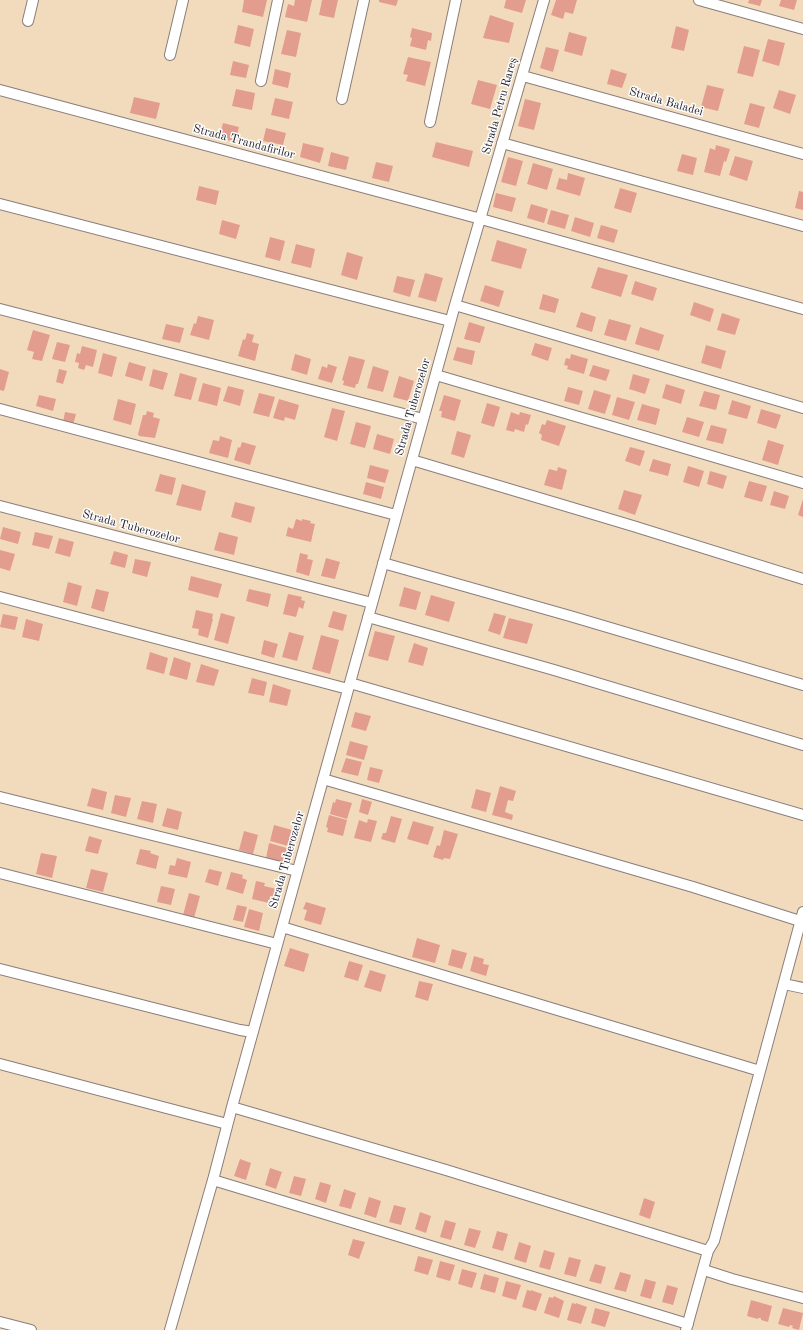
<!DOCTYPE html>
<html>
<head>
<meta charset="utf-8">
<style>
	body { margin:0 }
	canvas { display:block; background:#f2dbbc }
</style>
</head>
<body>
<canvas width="803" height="1330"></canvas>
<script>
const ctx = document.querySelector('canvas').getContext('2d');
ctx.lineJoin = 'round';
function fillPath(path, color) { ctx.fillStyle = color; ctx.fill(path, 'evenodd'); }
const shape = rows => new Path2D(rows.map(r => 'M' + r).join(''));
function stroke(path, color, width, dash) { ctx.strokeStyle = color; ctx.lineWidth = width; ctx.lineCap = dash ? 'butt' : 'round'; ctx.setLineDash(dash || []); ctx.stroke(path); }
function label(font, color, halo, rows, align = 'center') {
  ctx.font = font + ' "Old Standard TT",serif'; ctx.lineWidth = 3; ctx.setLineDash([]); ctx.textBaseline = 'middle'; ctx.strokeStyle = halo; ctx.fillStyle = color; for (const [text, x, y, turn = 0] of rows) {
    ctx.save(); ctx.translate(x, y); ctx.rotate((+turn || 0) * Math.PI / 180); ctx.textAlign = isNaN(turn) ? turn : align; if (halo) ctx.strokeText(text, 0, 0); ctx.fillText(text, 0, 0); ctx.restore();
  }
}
const building = shape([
	[244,0,267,0,263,17,242,12],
	[295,0,312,0,307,22,285,17,288,4,294,6],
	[322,0,338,0,334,18,319,15],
	[379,0,398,0,396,6,379,2],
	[506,0,526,0,522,13,504,8],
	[556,0,577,0,573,14,565,12,563,19,551,15],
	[749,0,762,0,760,6,748,3],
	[781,0,797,0,794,10,779,6],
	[490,15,514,23,509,43,483,38],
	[238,25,254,29,250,47,234,43],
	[676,26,689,30,684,51,671,48],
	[412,28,432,33,431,41,428,40,426,50,410,46,412,38,410,37],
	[287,30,301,33,296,57,281,54],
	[569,32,587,37,582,56,564,51],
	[768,39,785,43,779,66,762,61],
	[744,46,760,50,753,77,737,73],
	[546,47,559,50,553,72,540,68],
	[408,57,431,62,425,86,406,81,408,75,403,74],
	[233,61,249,65,246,78,230,75],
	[275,69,291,73,288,88,272,84],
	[611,69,627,74,622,88,607,84],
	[478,80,497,85,490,109,471,104],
	[707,85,724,89,718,111,701,107],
	[236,89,255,93,252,110,232,106],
	[779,90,796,95,790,114,773,108],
	[134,97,160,103,156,119,130,113],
	[275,98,293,102,289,119,271,115],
	[525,99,541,103,534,130,518,126],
	[750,103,765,107,759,128,744,124],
	[223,123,239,127,235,142,219,138],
	[266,128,286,133,283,145,263,141],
	[436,142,473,151,469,167,432,157],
	[303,143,324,148,320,163,300,157],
	[716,145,730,149,726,162,724,161,720,176,704,172,710,148,715,150],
	[331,152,349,157,346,170,328,166],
	[682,154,697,158,693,175,677,171],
	[735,156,753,161,747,181,729,175],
	[508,157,523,161,516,186,501,182],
	[376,162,393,166,389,182,372,178],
	[533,163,553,169,547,190,527,184],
	[568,173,585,178,580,196,556,189,559,178,567,180],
	[199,186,219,191,216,205,196,200],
	[620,188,637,193,631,213,614,208],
	[799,191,803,192,803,210,795,208],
	[496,193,516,198,512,212,493,207],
	[531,204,548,209,544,223,527,218],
	[551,210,569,215,565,229,547,224],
	[575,217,594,223,590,237,571,231],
	[222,220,240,225,236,239,219,234],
	[601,225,618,230,614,243,597,238],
	[270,237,285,241,280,261,265,257],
	[497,240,527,249,521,269,491,261],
	[296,244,315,249,311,268,291,263],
	[347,252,363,257,357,280,341,275],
	[598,267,628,275,621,297,591,288],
	[425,273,443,278,436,302,418,297],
	[397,276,415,280,410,297,393,292],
	[635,281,657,288,653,301,631,294],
	[485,285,504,291,499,307,480,301],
	[543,294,559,299,555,313,539,309],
	[694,302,714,309,710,322,690,315],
	[581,312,596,317,592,332,576,327],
	[722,313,740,319,735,335,717,330],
	[198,316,214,320,209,340,190,335,194,323,196,324],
	[609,319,631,325,626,341,604,335],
	[469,322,485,327,480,343,464,339],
	[166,324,184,328,180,343,162,339],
	[640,327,664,335,659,351,635,344],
	[33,330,50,335,42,361,32,359,34,352,27,350],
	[247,333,254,335,252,342,259,344,255,361,238,356,243,339,245,340],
	[57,342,70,345,65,362,52,359],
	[535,343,552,348,548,361,531,355],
	[706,345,726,351,721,369,701,363],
	[82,346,97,350,93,367,86,365,84,370,78,368,79,363,75,362,77,353,80,354],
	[457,347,475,351,472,365,453,360],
	[103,353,117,357,112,377,98,373],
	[295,354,311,359,307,375,291,370],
	[571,354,588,359,584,374,567,369,568,366,564,365,566,358,570,359],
	[349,356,365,360,358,384,356,384,355,388,343,385,344,381,342,380],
	[129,362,146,367,142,381,125,376],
	[328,364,337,367,332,383,318,379,322,366,327,368],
	[593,365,610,370,606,381,589,376],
	[373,366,389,371,383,392,367,388],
	[0,369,9,372,4,391,0,390],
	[59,369,67,371,63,384,56,382],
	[153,369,168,373,163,390,149,386],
	[180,373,197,378,191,400,174,396],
	[633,374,650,379,645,394,629,389],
	[399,376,414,381,408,401,393,397],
	[203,383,221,388,217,406,198,401],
	[666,384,685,390,681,404,662,398],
	[228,386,244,390,240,406,223,401],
	[568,387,583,391,579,405,564,401],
	[594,390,611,395,605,414,588,409],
	[704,391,720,395,716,410,699,406],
	[259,393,275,397,269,417,253,413],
	[39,395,56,399,53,411,36,406],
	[444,395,461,400,455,421,441,417,442,411,439,411],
	[617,397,635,402,629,420,612,415],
	[118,399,136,404,131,425,113,420],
	[279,399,299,405,295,420,285,417,284,421,273,418],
	[732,400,751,406,747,419,728,414],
	[487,403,500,407,494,427,481,423],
	[642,404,660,409,656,425,637,420],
	[332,408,345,411,337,441,324,437],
	[761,409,781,415,776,429,757,423],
	[147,411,154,413,153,417,160,419,155,438,139,436,138,434,143,415,146,415],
	[65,412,76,414,73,425,63,422],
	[511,412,519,415,520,412,531,415,528,425,526,424,524,432,515,429,514,432,506,430],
	[687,417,704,422,699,437,682,432],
	[547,420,566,426,559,446,541,440,542,435,539,433,542,424,545,425],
	[356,422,371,426,365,448,350,444],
	[711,425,727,429,723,444,706,440],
	[457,431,471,435,464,458,451,454],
	[377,434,394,439,390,454,373,449],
	[220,436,232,440,228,458,209,453,213,440,219,441],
	[768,440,784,445,778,465,762,460],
	[242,442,256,446,250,465,234,460,238,447,240,448],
	[630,447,645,451,640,466,625,461],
	[653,459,671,464,668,476,649,471],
	[370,465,389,470,385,483,367,478],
	[688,466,704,471,699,487,683,482],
	[558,467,567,470,562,490,544,485,549,469,557,471],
	[710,471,727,476,723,489,707,484],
	[160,474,176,478,172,495,155,491],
	[749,481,767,486,762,502,744,497],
	[366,482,384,487,381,499,363,494],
	[182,484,206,491,201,511,176,505],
	[624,490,642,495,635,515,618,509],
	[774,491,789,496,785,509,770,505],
	[803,499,803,517,798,515],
	[235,502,255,507,251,523,231,517],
	[296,519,302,521,302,519,311,521,310,523,315,524,311,542,286,536,288,527,293,529],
	[3,527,21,532,18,544,0,539],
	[35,532,53,536,49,549,32,545],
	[219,532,238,537,234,555,214,550],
	[59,538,74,542,70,557,55,553],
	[0,550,15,554,10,571,0,568],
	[114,551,128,555,125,568,110,564],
	[300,553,308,555,307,559,313,560,309,576,296,572],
	[326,558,340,562,335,579,321,576],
	[135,559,151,562,147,577,132,573],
	[191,576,222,584,218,598,188,590],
	[68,582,82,586,77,606,63,602],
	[404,587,421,592,416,610,399,606],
	[96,589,109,592,104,612,91,608],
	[249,589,271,594,268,607,246,601],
	[288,594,302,597,301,600,305,601,303,609,299,607,296,617,283,614],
	[431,595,455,602,449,622,425,615],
	[196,610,213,614,212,619,213,619,208,638,198,635,199,629,192,628],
	[333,611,347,615,343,631,328,627],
	[221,613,235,617,228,644,214,640],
	[494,613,506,616,500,635,488,631],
	[3,614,18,617,15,630,0,627],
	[509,618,533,624,527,644,503,638],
	[26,619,43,624,39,641,22,637],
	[375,631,395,636,388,661,368,656],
	[289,632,304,636,297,661,282,657],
	[321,635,339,640,330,674,312,669],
	[264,640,278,644,274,658,261,654],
	[414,643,428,648,423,666,408,662],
	[150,652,168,658,164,674,146,669],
	[174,657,191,663,187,680,169,675],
	[201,664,219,670,214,686,196,682],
	[252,678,267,682,264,696,248,693],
	[273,684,291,690,287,706,269,702],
	[355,712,371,716,366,731,351,727],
	[350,741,368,746,364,760,346,755],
	[346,758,362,762,358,776,341,772],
	[370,767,383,770,379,783,367,780],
	[500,786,516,791,513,801,508,800,505,812,513,815,512,820,492,815],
	[92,788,107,792,103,810,87,806],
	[476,789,491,793,486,812,471,808],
	[115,795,131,798,126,817,111,813],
	[336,799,352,803,347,819,330,814,333,802,335,803],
	[362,799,372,802,368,815,359,812],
	[142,801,157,804,153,823,137,819],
	[167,808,182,812,178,830,162,826],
	[329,815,347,820,343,836,327,832,328,828,326,827],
	[391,816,402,819,395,843,381,839,383,833,386,833],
	[368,819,377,821,371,842,354,838,359,820,367,823],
	[413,821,434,827,428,845,407,839],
	[274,825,292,830,288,846,270,841],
	[444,830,458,834,450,859,444,858,443,860,433,857,437,845,440,846],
	[244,831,258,835,253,854,239,850],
	[89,836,102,840,98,854,85,851],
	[269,843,287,848,283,862,266,858],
	[140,849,151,851,150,853,159,856,156,869,136,864],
	[41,853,57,856,52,878,36,874],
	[177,858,191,862,187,878,168,874,170,865,175,866],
	[91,869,108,873,103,892,86,888],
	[209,869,222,872,218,886,205,882],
	[231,872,243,875,242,878,247,880,243,894,226,889],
	[256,881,265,883,264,886,277,889,273,904,252,899],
	[161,886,175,889,171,905,157,902],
	[189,893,200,896,194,918,183,915],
	[306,902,326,908,321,925,304,920,307,910,303,909],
	[237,905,247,907,243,922,233,920],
	[249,909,263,913,259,931,244,927],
	[417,938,440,945,435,963,412,957],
	[290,948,309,954,304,972,284,966],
	[452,949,467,953,462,969,448,965],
	[474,956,484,959,483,964,489,965,486,976,470,971],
	[349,961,363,965,358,981,344,977],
	[370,970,386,975,381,992,364,987],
	[419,981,433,984,428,1001,415,997],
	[240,1159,251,1163,246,1180,234,1176],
	[270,1168,282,1172,276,1189,265,1185],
	[294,1176,306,1179,301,1196,289,1193],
	[320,1182,331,1185,326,1203,315,1199],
	[344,1189,356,1193,351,1209,339,1206],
	[369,1197,381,1201,376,1218,364,1214],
	[644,1198,655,1202,650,1219,639,1215],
	[394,1205,406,1208,401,1225,389,1222],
	[420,1212,431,1216,426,1233,415,1229],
	[445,1220,456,1223,451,1240,440,1237],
	[469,1228,481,1231,475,1248,464,1245],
	[497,1231,508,1234,503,1251,492,1248],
	[353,1239,365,1242,359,1259,348,1255],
	[519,1242,531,1246,526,1263,514,1259],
	[544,1250,555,1253,550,1270,539,1267],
	[418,1256,433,1260,428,1275,414,1271],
	[569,1257,581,1260,576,1277,564,1274],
	[440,1261,455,1265,450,1281,436,1277],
	[595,1264,606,1267,601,1284,589,1281],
	[462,1269,477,1273,472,1288,458,1284],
	[620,1272,631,1275,626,1292,614,1289],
	[484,1274,499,1278,495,1293,480,1289],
	[645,1279,656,1282,651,1299,640,1296],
	[506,1281,521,1285,516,1300,502,1296],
	[667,1285,678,1288,673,1305,662,1302],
	[527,1290,531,1291,531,1290,542,1294,536,1311,522,1307],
	[554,1296,564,1301,559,1318,544,1313,549,1297,553,1298],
	[751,1300,772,1306,768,1322,761,1320,761,1318,758,1318,758,1319,747,1316],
	[572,1303,576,1304,576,1303,587,1307,581,1324,567,1320],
	[595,1308,610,1312,605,1327,591,1323],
	[783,1308,803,1313,799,1330,792,1328,793,1326,790,1325,789,1327,778,1324]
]);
const street = shape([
	[699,0,803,29],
	[28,21,33,0],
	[170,55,183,0],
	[523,76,803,154],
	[261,81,278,0],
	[0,90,481,219,803,309],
	[342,99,364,0],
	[430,122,456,0],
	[502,143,803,226],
	[0,204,450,321],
	[455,305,803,408],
	[0,309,423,419],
	[436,375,803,483],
	[0,409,396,515],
	[412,460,633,526,803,579],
	[0,506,372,603],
	[383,563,570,616,803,685],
	[0,597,348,689],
	[368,617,554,670,803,745],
	[350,683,803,815],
	[323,779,693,887,800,921],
	[0,797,297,871],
	[0,873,277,944],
	[282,927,760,1071],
	[0,969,240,1030,253,1032],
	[784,984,803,988],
	[0,1064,227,1124],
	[232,1107,446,1170,708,1251],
	[213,1180,688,1324],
	[704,1270,732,1279,803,1298],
	[0,1322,31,1330],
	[170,1330,213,1180,232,1107,455,305,544,0],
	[686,1330,708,1251,714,1241,717,1230,803,912]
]);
const streetNames = [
	["Strada Baladei",666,102,16],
	["Strada Petru Rareș",500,106,-74],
	["Strada Trandafirilor",244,142,15],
	["Strada Tuberozelor",413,407,-74],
	["Strada Tuberozelor",131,527,15],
	["Strada Tuberozelor",287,860,-74]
];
fillPath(building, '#e39d8e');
stroke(street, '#8a7e7c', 12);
stroke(street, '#fff', 10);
label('12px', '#22223b', '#fdfcf7', streetNames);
</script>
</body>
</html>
